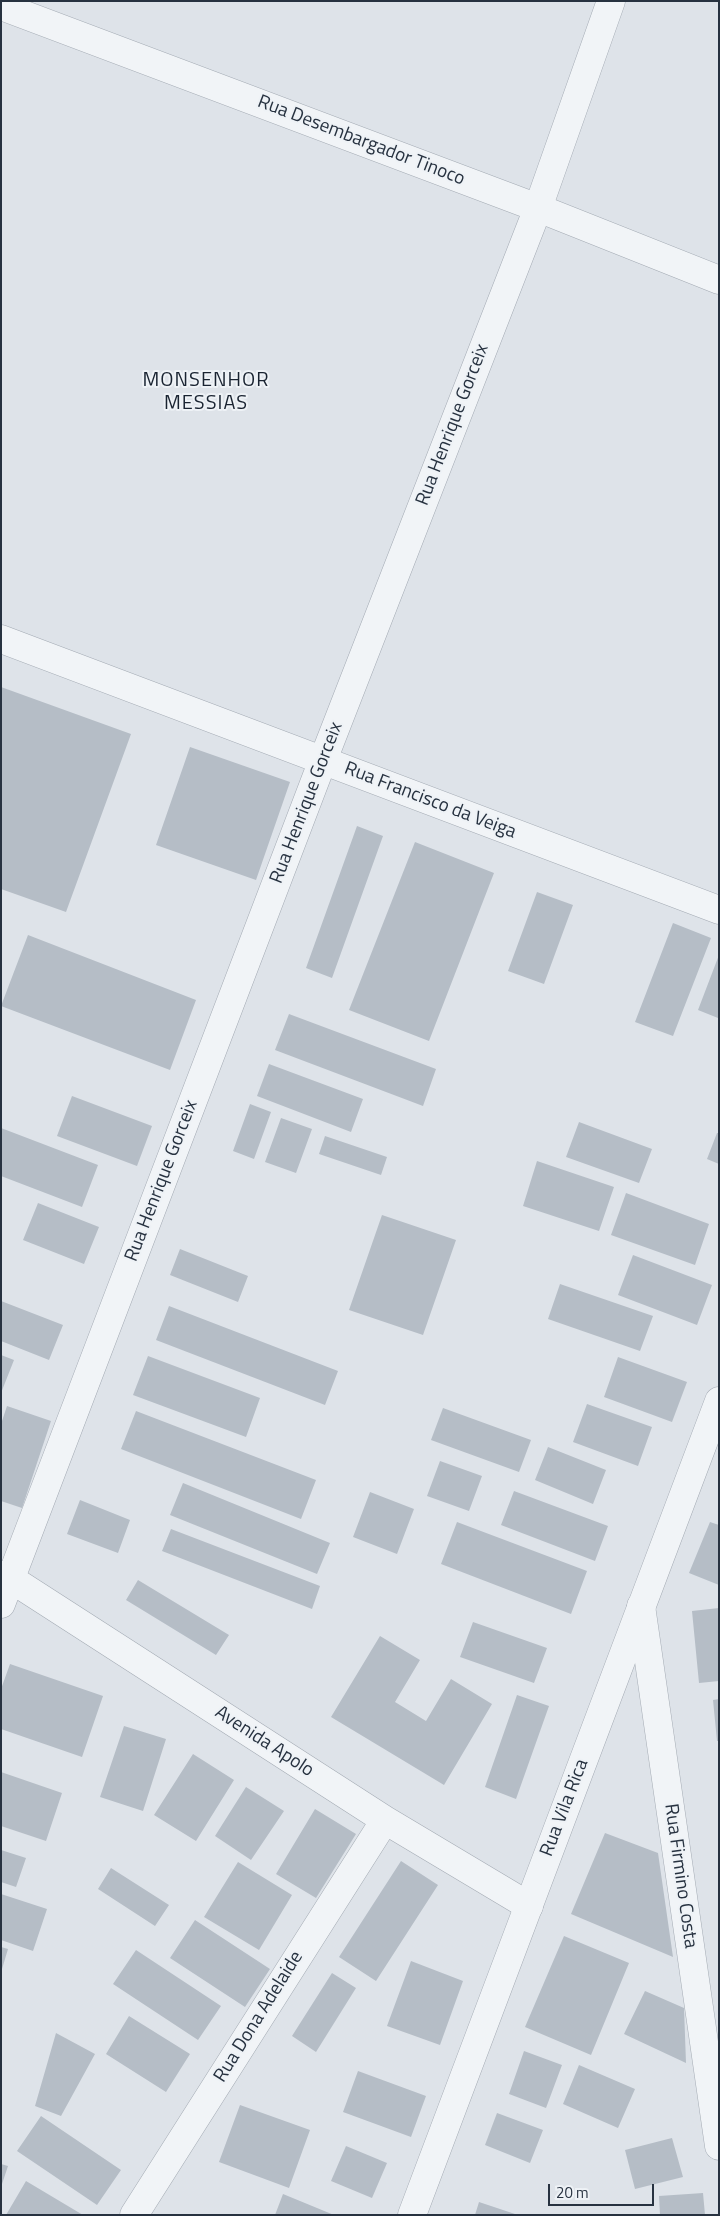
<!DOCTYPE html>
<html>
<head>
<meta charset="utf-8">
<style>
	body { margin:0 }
	#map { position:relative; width:720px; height:2216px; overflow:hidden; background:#dee3e9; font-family:"Titillium Web",sans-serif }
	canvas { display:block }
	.frame { position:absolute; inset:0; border:2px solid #273240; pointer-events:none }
	.scale { position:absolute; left:548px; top:2184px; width:106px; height:22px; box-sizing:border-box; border:2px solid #273240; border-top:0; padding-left:6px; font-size:15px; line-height:18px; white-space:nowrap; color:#273240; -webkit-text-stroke:4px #eef2f6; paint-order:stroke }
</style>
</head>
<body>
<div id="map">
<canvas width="720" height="2216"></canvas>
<div class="frame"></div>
<div class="scale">20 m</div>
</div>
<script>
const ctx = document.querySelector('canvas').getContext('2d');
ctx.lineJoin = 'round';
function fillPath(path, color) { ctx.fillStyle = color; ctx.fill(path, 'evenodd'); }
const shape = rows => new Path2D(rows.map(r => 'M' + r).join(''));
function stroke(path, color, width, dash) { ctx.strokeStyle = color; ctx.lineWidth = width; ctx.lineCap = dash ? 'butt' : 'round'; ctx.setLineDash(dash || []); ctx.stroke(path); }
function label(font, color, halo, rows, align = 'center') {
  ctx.font = font + ' "Titillium Web",sans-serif'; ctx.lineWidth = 4; ctx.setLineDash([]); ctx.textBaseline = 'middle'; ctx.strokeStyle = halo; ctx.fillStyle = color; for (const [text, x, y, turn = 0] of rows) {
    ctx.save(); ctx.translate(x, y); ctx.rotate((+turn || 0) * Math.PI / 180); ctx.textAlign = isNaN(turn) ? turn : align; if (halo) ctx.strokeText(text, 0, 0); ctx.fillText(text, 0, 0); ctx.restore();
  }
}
const building = shape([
	[1,687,131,734,66,912,1,889],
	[190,747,290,782,256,880,156,845],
	[357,826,383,836,332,978,306,968],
	[415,842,494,873,429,1041,349,1010],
	[537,892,573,905,544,984,508,971],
	[673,923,711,938,673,1036,635,1022],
	[28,935,196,1000,170,1070,1,1006],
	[719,955,719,1017,718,1018,698,1010],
	[289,1014,436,1069,423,1106,275,1050],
	[269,1064,363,1099,351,1132,257,1096],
	[72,1096,152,1126,137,1166,57,1136],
	[250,1104,271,1112,254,1159,233,1151],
	[281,1118,312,1129,296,1173,265,1162],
	[579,1122,652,1149,639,1183,566,1157],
	[1,1128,98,1165,82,1207,1,1176],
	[717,1133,719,1133,719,1164,707,1159],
	[325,1136,387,1157,381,1175,319,1154],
	[537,1161,614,1187,599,1231,523,1206],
	[626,1193,709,1224,695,1265,611,1235],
	[38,1203,99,1227,84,1264,23,1240],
	[382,1215,456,1240,423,1335,349,1310],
	[180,1249,248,1276,238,1302,170,1275],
	[633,1255,712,1285,697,1325,618,1295],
	[560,1284,653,1316,640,1351,548,1319],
	[1,1301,63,1325,49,1360,1,1341],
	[169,1306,338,1371,325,1405,156,1340],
	[1,1355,14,1360,1,1393],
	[148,1356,260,1398,246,1437,133,1395],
	[618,1357,687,1382,672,1422,604,1397],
	[587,1404,652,1427,638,1466,573,1442],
	[7,1406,51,1421,22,1508,1,1501,1,1424],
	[443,1408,531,1440,519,1472,431,1440],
	[136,1411,316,1480,301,1519,121,1449],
	[548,1447,606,1470,593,1504,535,1480],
	[440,1461,482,1476,469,1511,427,1496],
	[183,1483,330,1543,317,1574,170,1515],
	[514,1491,608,1526,595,1561,501,1525],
	[370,1492,414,1509,397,1554,353,1537],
	[80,1500,130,1520,118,1553,67,1534],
	[457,1522,587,1571,571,1614,441,1564],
	[710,1522,719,1525,719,1585,689,1573],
	[171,1529,320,1586,312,1609,162,1551],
	[138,1580,229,1635,216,1655,126,1600],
	[719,1608,719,1681,699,1683,692,1611],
	[473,1622,547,1648,534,1683,460,1657],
	[380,1636,420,1660,395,1702,426,1721,451,1679,492,1704,444,1785,331,1717],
	[10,1664,103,1696,82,1757,1,1729,1,1689],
	[517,1695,549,1706,516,1799,485,1787],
	[719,1699,719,1741,717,1741,713,1700],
	[124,1726,166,1739,143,1811,100,1797],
	[193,1754,234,1780,196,1841,154,1815],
	[1,1772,62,1793,46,1841,1,1826],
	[246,1787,284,1811,251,1860,215,1836],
	[315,1809,356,1834,316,1898,276,1874],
	[605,1833,658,1853,673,1957,571,1914],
	[1,1850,26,1858,16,1887,1,1882],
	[401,1861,438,1885,376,1981,339,1957],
	[238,1862,292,1895,259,1950,204,1917],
	[111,1868,169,1905,155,1926,98,1889],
	[1,1894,47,1909,33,1951,1,1940],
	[195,1920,270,1969,245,2007,170,1958],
	[564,1936,629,1963,591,2055,525,2027],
	[1,1947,8,1949,2,1969,1,1969],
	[136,1950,221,2006,198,2040,113,1984],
	[411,1961,463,1981,440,2045,387,2026],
	[332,1973,356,1988,316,2052,292,2036],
	[645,1991,684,2008,686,2063,624,2034],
	[129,2016,190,2054,166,2092,106,2054],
	[56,2033,95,2054,61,2116,35,2106],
	[524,2051,562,2065,546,2108,509,2094],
	[579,2065,635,2089,618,2128,563,2104],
	[358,2071,426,2096,411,2137,343,2112],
	[240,2105,310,2130,289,2188,219,2162],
	[497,2113,543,2130,530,2163,485,2145],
	[41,2116,121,2170,97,2205,17,2151],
	[672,2138,683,2177,635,2189,625,2150],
	[346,2146,387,2163,372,2198,331,2181],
	[1,2164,8,2166,2,2184,1,2184],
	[26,2181,83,2215,6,2215],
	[703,2193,705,2215,660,2215,659,2196],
	[283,2194,334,2215,275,2215],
	[479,2202,515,2214,515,2215,475,2215]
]);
const minor = shape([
	[1,639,719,910],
	[1,1575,11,1579,385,1820,529,1906],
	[1,1604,323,760,538,208,611,1],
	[641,1606,719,2146],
	[134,2215,385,1820]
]);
const tertiary = shape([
	[1,6,538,208,719,280],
	[412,2215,719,1401]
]);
const streetNames = [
	["Rua Desembargador Tinoco",361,141,21],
	["Rua Henrique Gorceix",453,425,-69],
	["Rua Francisco da Veiga",430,801,21],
	["Rua Henrique Gorceix",307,803,-69],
	["Rua Henrique Gorceix",162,1181,-69],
	["Avenida Apolo",264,1742,33],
	["Rua Vila Rica",565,1808,-69],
	["Rua Firmino Costa",680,1876,82],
	["Rua Dona Adelaide",259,2017,-58]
];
const neighbourhoodNames = [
	["MONSENHOR",206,381],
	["MESSIAS",206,404]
];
fillPath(building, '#b5bdc6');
stroke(minor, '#a3aab3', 29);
stroke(tertiary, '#a3aab3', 29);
stroke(minor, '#f1f4f7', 28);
stroke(tertiary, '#f1f4f7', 28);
label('19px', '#273240', '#eef2f6', streetNames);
ctx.letterSpacing = '1px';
label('20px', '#192331', '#eef2f6', neighbourhoodNames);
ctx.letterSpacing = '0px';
</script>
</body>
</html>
